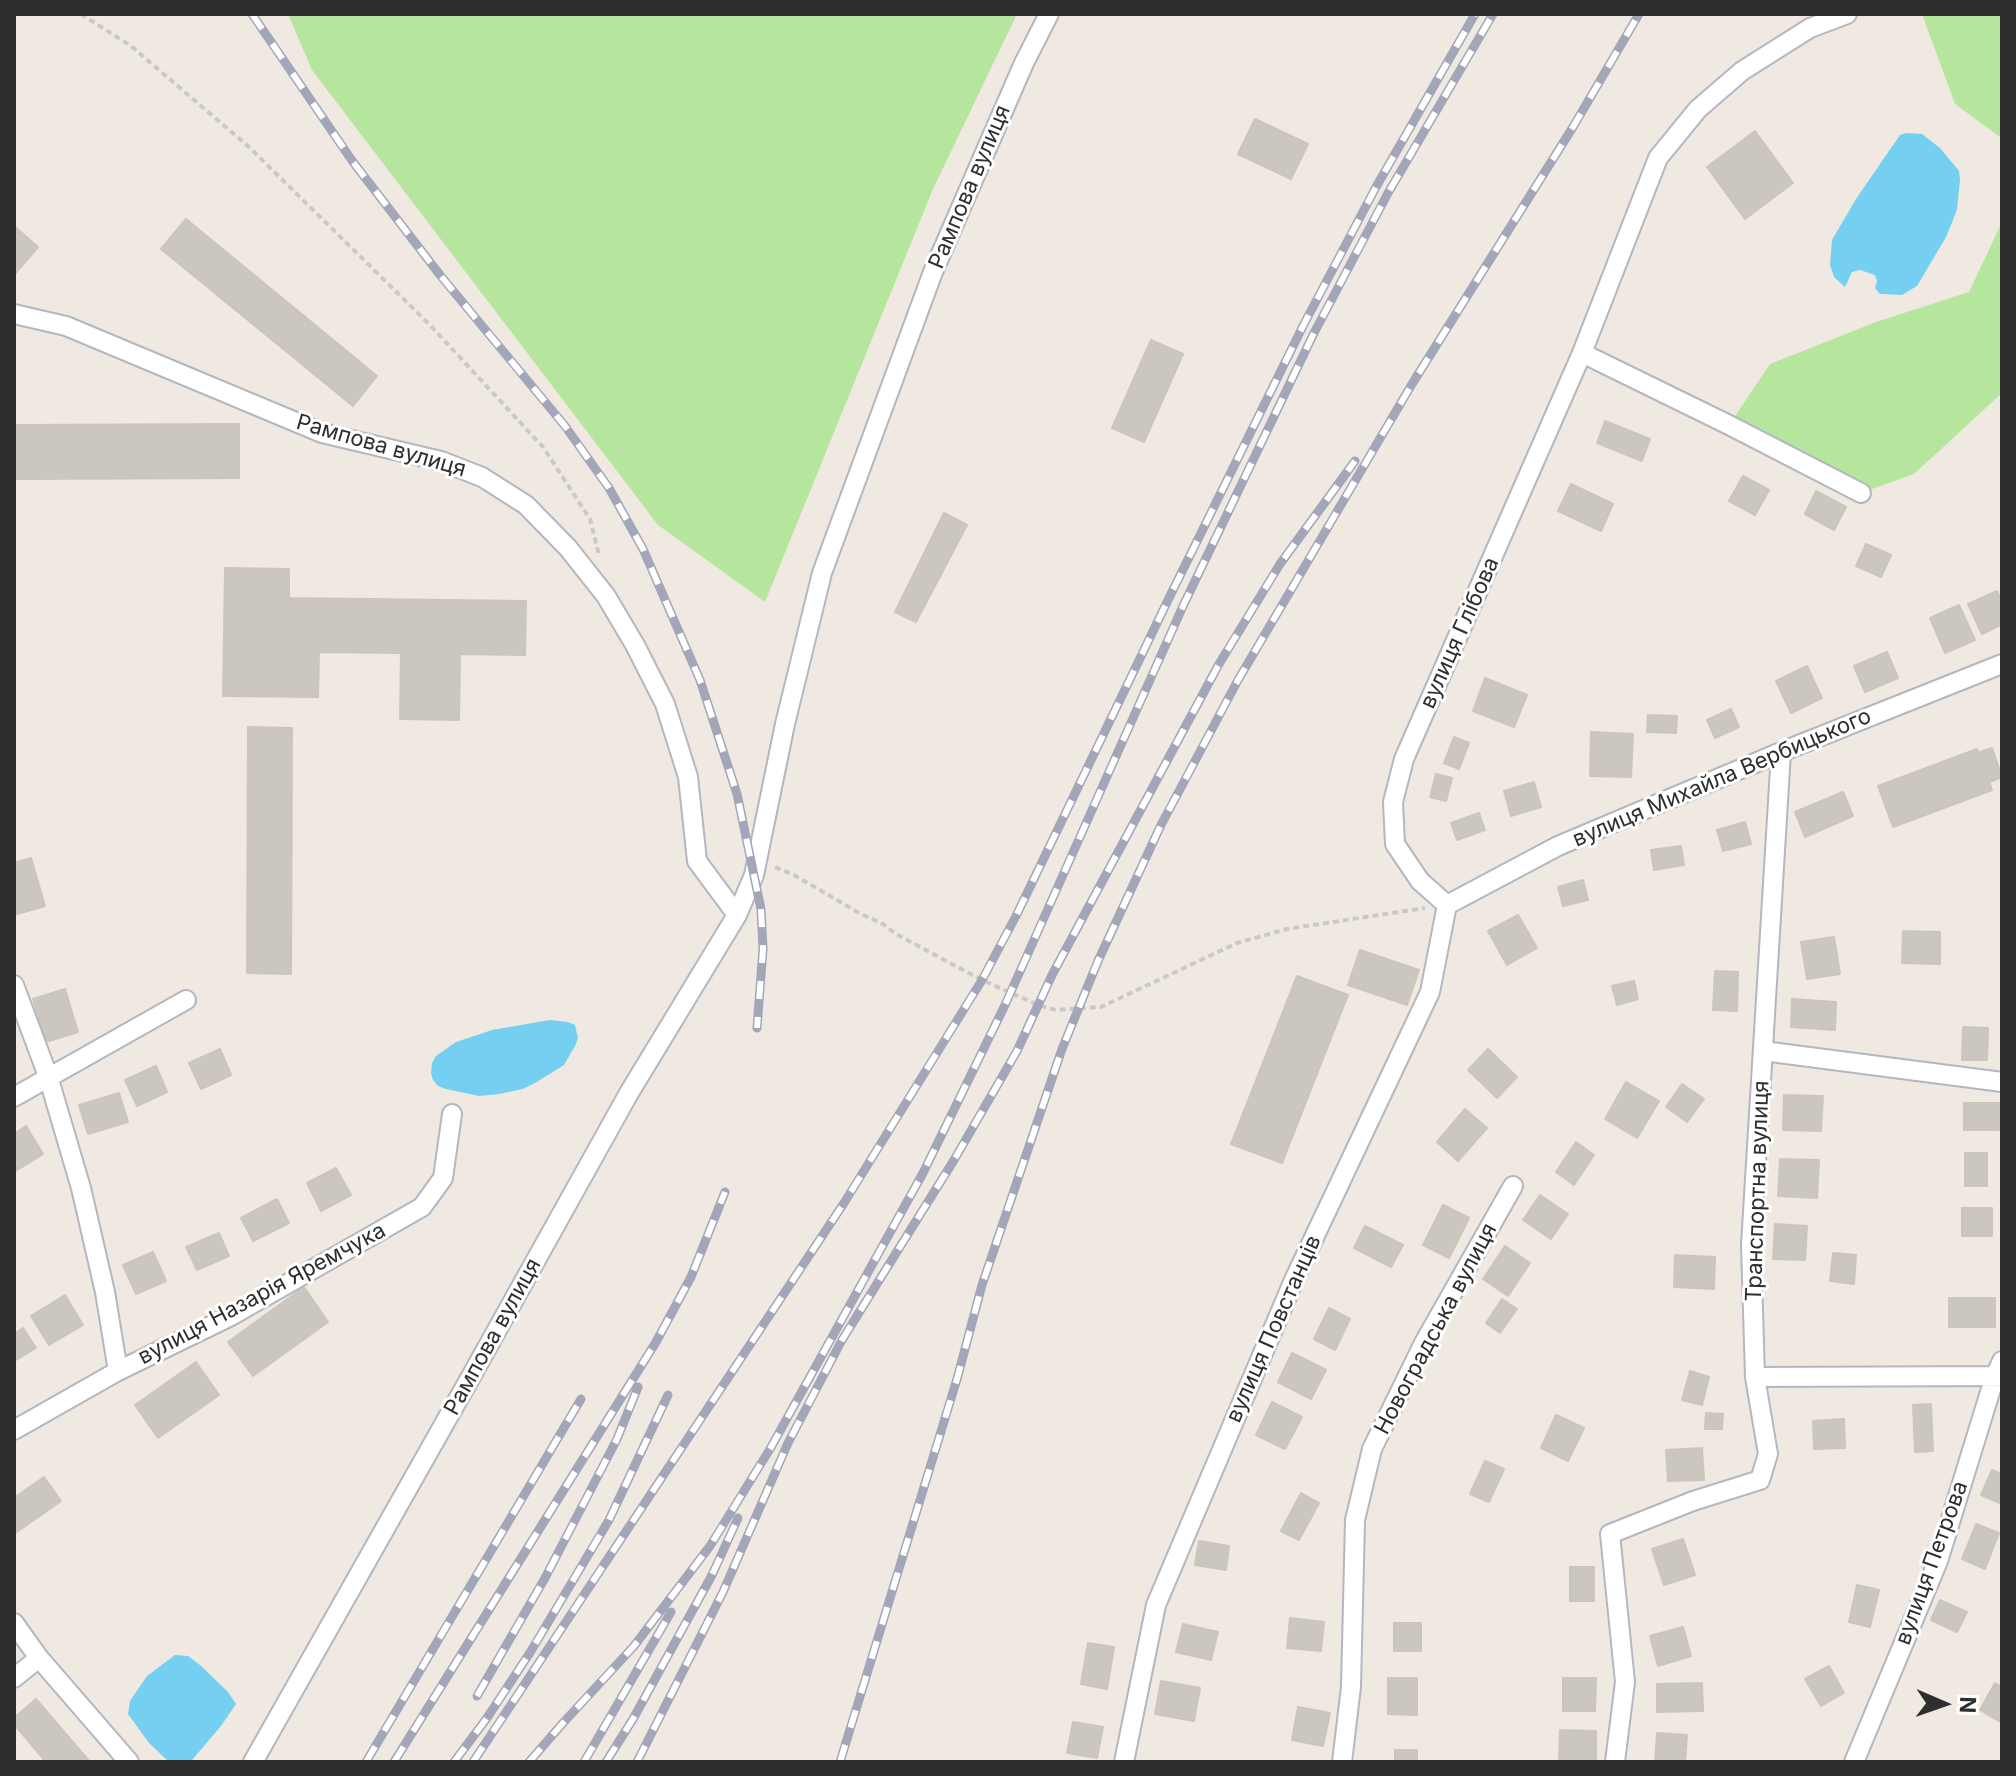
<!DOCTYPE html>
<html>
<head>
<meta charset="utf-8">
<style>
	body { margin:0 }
	#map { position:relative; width:2016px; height:1776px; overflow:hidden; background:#efe9e1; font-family:Inter,sans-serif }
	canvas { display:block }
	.frame { position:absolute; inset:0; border:16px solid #2e2e2e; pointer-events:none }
	.north { position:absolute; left:1904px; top:1664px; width:80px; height:80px; -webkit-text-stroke:6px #fff; paint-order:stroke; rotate:92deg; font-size:22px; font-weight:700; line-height:32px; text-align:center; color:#2e2e2e }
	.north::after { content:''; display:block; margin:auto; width:28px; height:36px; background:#2e2e2e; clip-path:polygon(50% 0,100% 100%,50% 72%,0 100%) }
</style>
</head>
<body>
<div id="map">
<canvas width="2016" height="1776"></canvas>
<div class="frame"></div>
<div class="north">N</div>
</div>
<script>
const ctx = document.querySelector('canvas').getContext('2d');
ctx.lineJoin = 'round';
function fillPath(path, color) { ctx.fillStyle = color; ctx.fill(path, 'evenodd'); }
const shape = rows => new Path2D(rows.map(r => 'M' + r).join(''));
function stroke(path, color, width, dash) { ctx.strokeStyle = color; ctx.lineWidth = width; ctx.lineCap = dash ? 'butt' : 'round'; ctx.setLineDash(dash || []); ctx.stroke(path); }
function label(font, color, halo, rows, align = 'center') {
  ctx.font = font + ' Inter,sans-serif'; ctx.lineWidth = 6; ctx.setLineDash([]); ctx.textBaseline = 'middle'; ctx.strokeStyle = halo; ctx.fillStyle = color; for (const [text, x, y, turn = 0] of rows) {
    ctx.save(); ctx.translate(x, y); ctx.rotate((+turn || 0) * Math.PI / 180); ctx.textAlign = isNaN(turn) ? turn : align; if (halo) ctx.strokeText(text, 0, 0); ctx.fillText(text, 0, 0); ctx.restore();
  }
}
const green = shape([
	[288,14,1017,14,933,189,765,602,658,525,312,70],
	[1922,14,2002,14,2002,156,2000,137,1955,104],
	[2002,222,2002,393,1914,474,1861,493,1729,425,1770,364,1876,322,1969,292]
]);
const water = shape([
	[1906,133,1922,134,1940,148,1959,171,1960,180,1957,209,1953,220,1946,237,1917,286,1902,295,1880,294,1875,288,1877,281,1875,275,1860,270,1852,272,1845,287,1834,277,1830,265,1832,240,1856,199,1900,135],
	[550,1020,568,1022,575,1025,578,1038,575,1046,564,1065,535,1083,523,1089,499,1094,479,1096,446,1089,438,1086,433,1080,431,1073,432,1063,436,1056,456,1042,492,1030],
	[175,1655,188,1656,200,1665,228,1692,236,1704,221,1726,192,1760,168,1761,149,1743,128,1714,130,1701,147,1676]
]);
const building = shape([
	[1255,119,1308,144,1291,179,1238,154,1255,119],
	[1755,131,1793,183,1745,219,1707,167,1755,131],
	[186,219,377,376,353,406,161,249,186,219],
	[14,226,38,247,14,275,14,226],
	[1151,340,1183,354,1144,442,1112,428,1151,340],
	[1605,421,1650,439,1642,461,1597,443,1605,421],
	[239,424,239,478,14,479,14,425,239,424],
	[1743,476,1769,490,1755,515,1729,501,1743,476],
	[1571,484,1613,504,1601,531,1558,511,1571,484],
	[1816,491,1846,507,1834,530,1805,514,1816,491],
	[944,513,967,525,916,622,895,612,944,513],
	[1866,544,1891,555,1881,577,1856,566,1866,544],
	[225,568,289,569,289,598,526,601,525,655,460,654,459,720,400,719,401,653,319,652,318,697,223,696,225,568],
	[1997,591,2002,602,2002,624,1982,634,1968,604,1997,591],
	[1959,605,1975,640,1945,653,1930,618,1959,605],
	[1887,652,1898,678,1865,692,1854,666,1887,652],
	[1807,666,1822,698,1791,713,1776,681,1807,666],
	[1485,678,1527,695,1514,727,1473,711,1485,678],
	[1731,709,1739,727,1715,738,1707,720,1731,709],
	[1648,715,1677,716,1676,733,1647,732,1648,715],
	[248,727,292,728,291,974,247,973,248,727],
	[1591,732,1633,734,1631,777,1590,776,1591,732],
	[1454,737,1469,743,1459,769,1444,763,1454,737],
	[1992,748,2002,777,1990,782,1980,752,1992,748],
	[1977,749,1992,790,1893,827,1878,786,1977,749],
	[1436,774,1452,778,1446,801,1430,797,1436,774],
	[1534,782,1541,807,1511,816,1504,791,1534,782],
	[1843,792,1853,816,1805,837,1795,812,1843,792],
	[1479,813,1485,830,1457,840,1451,823,1479,813],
	[1745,822,1751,844,1723,851,1717,830,1745,822],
	[1681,846,1684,865,1654,870,1651,850,1681,846],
	[31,858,45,906,14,915,14,863,31,858],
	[1583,880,1588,900,1563,906,1558,887,1583,880],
	[1518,915,1537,948,1507,965,1488,931,1518,915],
	[1903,931,1940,932,1940,964,1902,963,1903,931],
	[1834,937,1840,974,1807,979,1801,942,1834,937],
	[1360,950,1419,970,1407,1005,1348,985,1360,950],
	[1715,971,1738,972,1737,1011,1713,1010,1715,971],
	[1297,976,1348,995,1282,1163,1231,1144,1297,976],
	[1634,981,1638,999,1617,1005,1612,986,1634,981],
	[65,989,78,1032,46,1042,33,999,65,989],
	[1792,999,1836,1002,1835,1030,1791,1027,1792,999],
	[1963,1027,1988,1028,1987,1060,1962,1060,1963,1027],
	[220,1049,231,1075,201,1089,189,1063,220,1049],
	[1488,1049,1517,1077,1497,1098,1468,1070,1488,1049],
	[156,1066,167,1092,137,1106,125,1080,156,1066],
	[1626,1082,1659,1101,1637,1138,1605,1119,1626,1082],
	[1682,1084,1704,1099,1687,1122,1666,1107,1682,1084],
	[119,1093,128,1122,88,1134,79,1105,119,1093],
	[1784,1095,1823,1096,1821,1131,1783,1130,1784,1095],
	[1964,1103,2000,1103,2000,1130,1964,1130,1964,1103],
	[1465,1109,1487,1128,1458,1161,1437,1142,1465,1109],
	[26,1126,43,1154,14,1172,14,1134,26,1126],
	[1576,1142,1594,1155,1574,1185,1556,1172,1576,1142],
	[1965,1153,1987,1153,1987,1186,1965,1186,1965,1153],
	[1780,1159,1819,1160,1817,1198,1778,1196,1780,1159],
	[336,1168,351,1195,321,1211,307,1183,336,1168],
	[1540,1195,1568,1214,1551,1239,1523,1220,1540,1195],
	[277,1199,289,1223,253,1241,241,1218,277,1199],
	[1443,1205,1469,1218,1449,1258,1423,1245,1443,1205],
	[1962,1208,1992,1208,1992,1236,1962,1236,1962,1208],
	[1775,1224,1807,1226,1805,1260,1773,1259,1775,1224],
	[1365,1226,1403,1245,1391,1267,1354,1248,1365,1226],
	[219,1233,229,1256,197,1270,186,1247,219,1233],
	[1505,1246,1530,1263,1508,1296,1483,1279,1505,1246],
	[153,1252,166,1281,136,1294,123,1265,153,1252],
	[1833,1253,1856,1255,1854,1284,1830,1281,1833,1253],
	[1675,1255,1715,1257,1714,1289,1674,1287,1675,1255],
	[304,1287,328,1322,253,1376,228,1342,304,1287],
	[65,1295,83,1325,49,1345,31,1316,65,1295],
	[1949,1298,1995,1298,1995,1327,1949,1327,1949,1298],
	[1502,1299,1517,1309,1500,1333,1486,1323,1502,1299],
	[1329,1308,1350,1319,1335,1350,1314,1339,1329,1308],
	[23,1328,36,1348,16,1360,14,1357,14,1334,23,1328],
	[1292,1353,1326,1370,1311,1399,1278,1382,1292,1353],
	[196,1362,219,1395,158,1438,135,1405,196,1362],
	[1690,1371,1709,1377,1702,1405,1682,1400,1690,1371],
	[1272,1402,1302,1417,1285,1449,1256,1435,1272,1402],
	[1931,1404,1933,1451,1915,1452,1913,1405,1931,1404],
	[1706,1413,1723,1414,1722,1429,1705,1429,1706,1413],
	[1556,1415,1584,1428,1568,1461,1541,1448,1556,1415],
	[1844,1419,1845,1448,1814,1449,1813,1421,1844,1419],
	[1702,1448,1704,1480,1668,1481,1666,1450,1702,1448],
	[1485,1461,1504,1469,1489,1502,1470,1494,1485,1461],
	[1992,1470,2002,1474,2002,1504,1981,1495,1992,1470],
	[44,1477,61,1501,14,1534,14,1498,44,1477],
	[1301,1493,1319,1503,1299,1540,1281,1531,1301,1493],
	[1976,1524,1999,1533,1985,1569,1962,1559,1976,1524],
	[1683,1539,1695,1575,1664,1585,1652,1549,1683,1539],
	[1199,1541,1229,1546,1226,1570,1195,1565,1199,1541],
	[1570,1567,1594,1567,1594,1601,1570,1601,1570,1567],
	[1857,1585,1879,1590,1870,1627,1849,1622,1857,1585],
	[1940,1600,1967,1612,1957,1632,1931,1620,1940,1600],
	[1290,1618,1324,1622,1321,1651,1287,1648,1290,1618],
	[1394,1623,1421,1623,1421,1651,1394,1651,1394,1623],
	[1183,1624,1218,1632,1211,1660,1176,1652,1183,1624],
	[1683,1627,1691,1656,1658,1666,1650,1636,1683,1627],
	[1088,1643,1114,1647,1107,1689,1081,1684,1088,1643],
	[1829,1666,1844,1693,1821,1706,1805,1679,1829,1666],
	[1388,1678,1417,1678,1417,1715,1388,1714,1388,1678],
	[1563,1678,1596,1678,1595,1711,1563,1711,1563,1678],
	[1161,1681,1200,1688,1194,1721,1155,1714,1161,1681],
	[1702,1683,1703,1711,1657,1712,1657,1684,1702,1683],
	[1995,1683,2002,1687,2002,1723,1980,1710,1995,1683],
	[36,1699,90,1762,46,1762,14,1724,14,1718,36,1699],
	[1298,1707,1330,1713,1323,1746,1292,1740,1298,1707],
	[1073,1722,1103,1727,1097,1758,1067,1753,1073,1722],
	[1560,1730,1596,1731,1596,1762,1559,1762,1560,1730],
	[1657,1733,1687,1735,1685,1762,1655,1762,1657,1733],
	[1395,1750,1417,1750,1417,1762,1395,1762,1395,1750]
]);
const path = shape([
	[81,14,131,46,249,147,429,324,543,447,590,519,599,555],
	[775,867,794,875,861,914,883,924,896,934,982,980,1038,1005,1056,1010,1101,1007,1237,943,1287,929,1425,908]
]);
const street = shape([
	[14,314,66,326,322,433,441,461,482,477,526,505,568,548,606,596,635,645,665,704,688,777,697,861,737,915],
	[1582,353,1729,425,1861,493],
	[1447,905,1420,881,1395,844,1393,802,1404,759,1582,353,1658,158,1698,109,1742,71,1810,28,1847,14],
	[1447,905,1558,846,1781,752,2002,664],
	[14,985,48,1076,81,1188,105,1292,118,1371],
	[1763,1051,2002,1082],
	[14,1097,186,1000],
	[1755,1377,2002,1376],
	[14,1430,118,1371,231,1316,422,1207,443,1178,452,1114],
	[14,1623,39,1658,129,1762],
	[14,1678,39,1658],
	[253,1762,473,1373,629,1093,737,915,754,875,785,724,822,573,933,272,1024,63,1049,14],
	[1124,1762,1156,1605,1294,1280,1430,992,1447,905],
	[1342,1762,1351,1687,1355,1520,1372,1449,1424,1343,1513,1186],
	[1615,1762,1625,1682,1610,1534,1693,1501,1760,1480,1768,1454,1755,1377,1751,1245,1781,752],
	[1854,1762,1938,1561,1995,1376,2002,1361]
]);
const rail = shape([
	[252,14,353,162,440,275,565,426,609,488,643,549,700,680,737,794,761,909,763,949,757,1028],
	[477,1696,545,1578,617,1439,638,1387],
	[366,1762,581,1399],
	[394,1762,656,1342,691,1277,725,1192],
	[454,1762,487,1718,531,1651,609,1520,668,1395],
	[473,1762,844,1203,982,980,1017,914,1169,598,1303,326,1376,187,1475,14],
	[529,1762,563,1723,634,1646,710,1546,770,1449,923,1173,1005,1005,1183,606,1314,333,1388,193,1493,14],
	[584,1762,671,1612],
	[606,1762,633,1719,712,1575,738,1518],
	[637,1762,723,1592,788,1443,842,1340,954,1160,1017,1051,1052,975,1219,664,1280,564,1355,461],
	[840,1762,957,1379,982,1285,1062,1049,1098,961,1161,825,1238,680,1412,384,1573,127,1639,14]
]);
const streetNames = [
	["Рампова вулиця",970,187,-67],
	["Рампова вулиця",381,446,16],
	["вулиця Глібова",1460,633,-66],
	["вулиця Михайла Вербицького",1722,778,-23],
	["Транспортна вулиця",1758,1191,-88],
	["вулиця Назарія Яремчука",262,1294,-28],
	["вулиця Повстанців",1274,1329,-66],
	["Новоградська вулиця",1436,1329,-62],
	["Рампова вулиця",493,1337,-61],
	["вулиця Петрова",1932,1563,-70]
];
fillPath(green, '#b6e59e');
fillPath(water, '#75cff0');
fillPath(building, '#cbc7bf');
stroke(building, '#cbc5ba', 2);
stroke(street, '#b4b7c1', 22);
stroke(path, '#c9c9c9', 4, [6, 4]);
stroke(street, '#fff', 18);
stroke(rail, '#a3a6b8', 9);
stroke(rail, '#fff', 6, [18]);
label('22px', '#2e2e2e', '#fff', streetNames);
</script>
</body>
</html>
